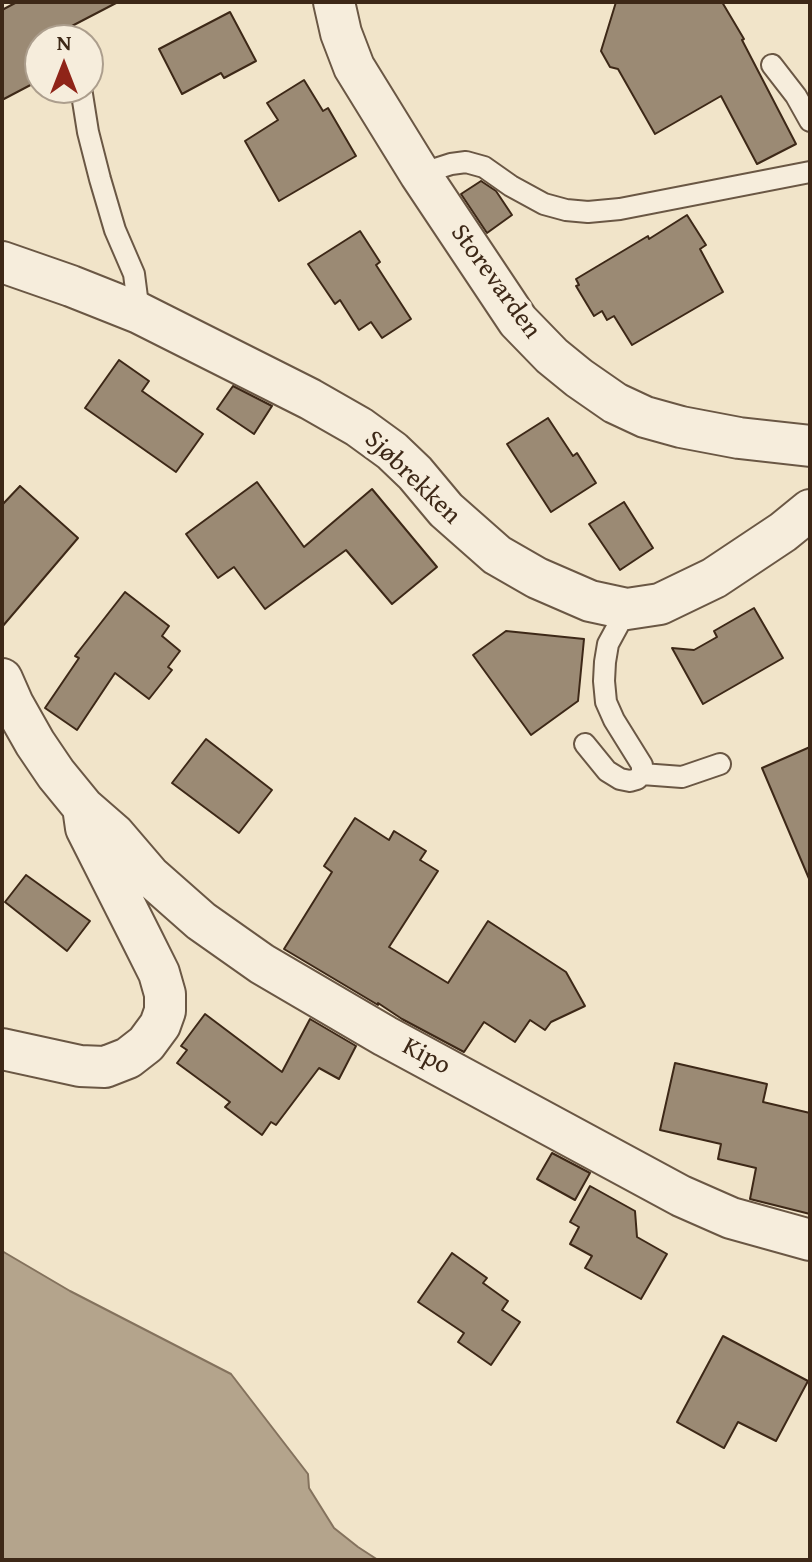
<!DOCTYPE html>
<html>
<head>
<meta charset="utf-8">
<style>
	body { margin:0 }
	#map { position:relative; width:812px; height:1562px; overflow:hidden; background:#f1e4c9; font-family:"Gentium Book Plus",serif }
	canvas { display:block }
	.frame { position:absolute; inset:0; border:4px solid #3d2817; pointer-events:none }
	.north { position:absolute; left:24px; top:24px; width:80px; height:80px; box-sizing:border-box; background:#f6eddc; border:2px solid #ac9e8d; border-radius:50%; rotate:0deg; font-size:22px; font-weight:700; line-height:32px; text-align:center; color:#3d2817 }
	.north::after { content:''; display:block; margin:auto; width:28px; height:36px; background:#8f2418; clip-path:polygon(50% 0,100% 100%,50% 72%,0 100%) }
</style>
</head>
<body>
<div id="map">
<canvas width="812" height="1562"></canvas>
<div class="frame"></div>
<div class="north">N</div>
</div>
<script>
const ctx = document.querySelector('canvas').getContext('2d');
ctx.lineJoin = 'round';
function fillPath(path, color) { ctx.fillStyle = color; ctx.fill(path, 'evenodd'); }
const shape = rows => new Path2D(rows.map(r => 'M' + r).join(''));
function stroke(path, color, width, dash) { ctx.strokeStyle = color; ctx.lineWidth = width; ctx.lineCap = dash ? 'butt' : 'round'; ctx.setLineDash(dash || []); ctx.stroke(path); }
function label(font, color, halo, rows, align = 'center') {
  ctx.font = font + ' "Gentium Book Plus",serif'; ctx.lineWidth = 8; ctx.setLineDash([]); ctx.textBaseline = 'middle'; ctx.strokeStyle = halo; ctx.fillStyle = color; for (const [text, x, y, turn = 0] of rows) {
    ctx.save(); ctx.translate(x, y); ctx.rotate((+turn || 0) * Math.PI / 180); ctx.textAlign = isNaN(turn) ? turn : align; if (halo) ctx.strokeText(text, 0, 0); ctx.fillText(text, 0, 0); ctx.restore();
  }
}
const water = shape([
	[2,1251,70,1291,231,1374,308,1474,309,1488,334,1528,358,1547,378,1560,2,1560,2,1251]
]);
const building = shape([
	[17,2,118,2,45,40,40,40,40,80,2,100,2,10,17,2],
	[616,2,722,2,744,39,742,40,796,144,757,164,721,96,655,134,618,69,610,67,601,51,616,2],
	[230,12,256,61,224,78,221,73,182,94,159,49,230,12],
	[304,80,323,111,328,108,356,156,279,201,245,141,278,120,267,103,304,80],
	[481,181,496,191,512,215,487,233,461,194,481,181],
	[687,215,706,245,700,249,723,292,632,345,614,316,607,320,602,311,594,316,576,286,579,285,576,279,648,236,649,239,687,215],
	[360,231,380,262,376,265,411,319,382,338,371,322,359,330,340,300,335,304,308,264,360,231],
	[119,360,149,381,142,391,203,434,176,472,85,408,119,360],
	[233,386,272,406,254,434,217,409,233,386],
	[548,418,573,456,577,453,596,483,551,512,507,444,548,418],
	[257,482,304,547,372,489,437,567,392,604,346,550,265,609,234,567,218,578,186,534,257,482],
	[20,486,78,538,2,627,2,505,20,486],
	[624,502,653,548,620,570,589,524,624,502],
	[125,592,169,626,162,636,180,651,168,667,172,670,149,699,115,673,77,730,45,708,79,658,75,656,125,592],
	[754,608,783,658,703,704,672,648,694,650,717,637,714,631,754,608],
	[506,631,584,639,578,701,531,735,473,655,506,631],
	[206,739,272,790,239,833,172,783,206,739],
	[810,747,810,881,762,768,810,747],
	[355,818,389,840,394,831,426,851,420,860,438,871,389,947,448,983,488,921,566,972,585,1006,551,1022,545,1030,530,1020,515,1042,484,1022,464,1052,402,1019,378,1003,378,1005,284,949,332,872,324,866,355,818],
	[26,875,90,921,67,951,5,902,26,875],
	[205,1014,282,1072,310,1019,356,1046,339,1079,319,1068,276,1125,271,1122,262,1135,225,1107,230,1102,177,1063,187,1050,181,1046,205,1014],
	[675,1063,767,1084,763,1102,810,1113,810,1214,750,1199,756,1168,718,1159,721,1144,660,1130,675,1063],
	[552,1153,590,1173,575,1200,537,1179,552,1153],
	[590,1186,635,1211,637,1237,667,1254,641,1299,585,1268,592,1256,570,1244,579,1227,570,1222,590,1186],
	[452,1253,487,1278,483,1283,508,1301,502,1310,520,1322,491,1365,458,1342,464,1333,418,1302,452,1253],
	[723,1336,808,1381,776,1441,738,1422,724,1448,677,1422,723,1336]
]);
const service = shape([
	[772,65,796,96,810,121],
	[81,88,88,132,100,179,115,230,134,274,139,313],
	[420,174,451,164,466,162,484,167,511,186,544,204,566,210,588,212,620,209,810,172],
	[585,744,607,771,620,779,630,781,637,779,642,774,642,765,614,720,606,702,604,681,605,662,608,644,627,609],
	[642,774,682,777,720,764]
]);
const minor = shape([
	[334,2,341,33,354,67,420,174,518,321,552,356,579,378,615,403,645,417,681,427,739,438,810,446],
	[2,262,71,286,139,313,310,399,359,427,392,451,415,473,446,510,497,555,537,578,590,601,627,609,660,604,714,578,783,532,810,510],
	[2,679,13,704,35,743,56,774,83,807,86,828,141,937,159,973,165,994,165,1011,160,1025,146,1044,128,1058,105,1067,80,1066,2,1049],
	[83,807,114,834,150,876,201,921,262,964,385,1036,681,1196,731,1218,810,1240]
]);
const streetNames = [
	["Storevarden",495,282,54],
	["Sjøbrekken",412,478,44],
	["Kipo",426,1057,28]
];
fillPath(water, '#b4a48c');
stroke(water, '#84725d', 2);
fillPath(building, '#9b8a74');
stroke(building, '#3d2817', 2);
stroke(service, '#6a5744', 24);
stroke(minor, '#6a5744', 44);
stroke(service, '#f6eddc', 20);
stroke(minor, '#f6eddc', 40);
label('26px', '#3d2817', '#f6eddc', streetNames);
</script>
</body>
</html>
